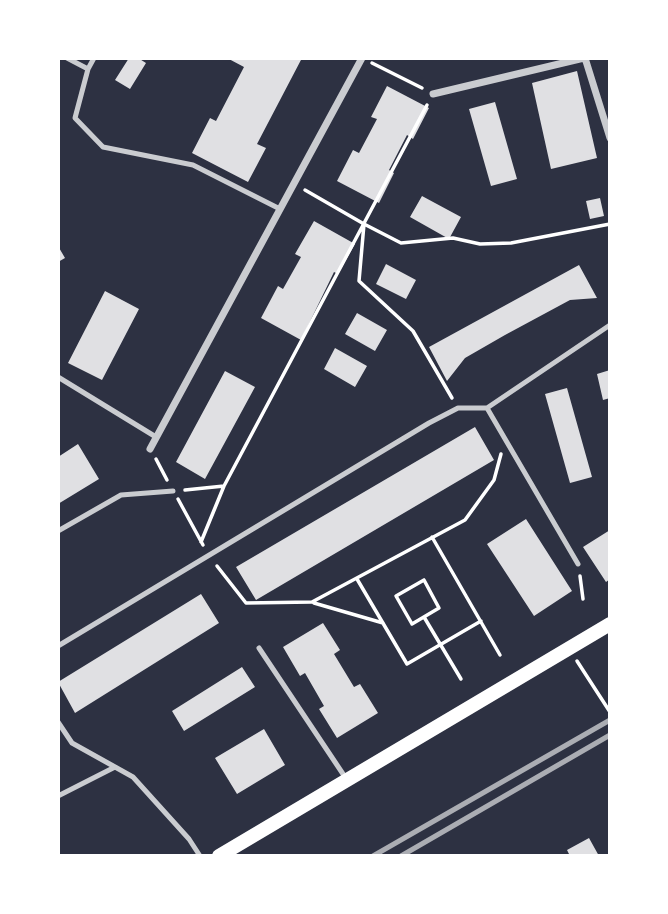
<!DOCTYPE html>
<html>
<head>
<meta charset="utf-8">
<style>
	body { margin:0 }
	#map { position:relative; width:668px; height:914px; overflow:hidden; background:#2d3142; font-family:Helvetica,sans-serif }
	canvas { display:block }
	.frame { position:absolute; inset:0; border:60px solid #fff; pointer-events:none }
</style>
</head>
<body>
<div id="map">
<canvas width="668" height="914"></canvas>
<div class="frame"></div>
</div>
<script>
const ctx = document.querySelector('canvas').getContext('2d');
ctx.lineJoin = 'round';
function fillPath(path, color) { ctx.fillStyle = color; ctx.fill(path, 'evenodd'); }
const shape = rows => new Path2D(rows.map(r => 'M' + r).join(''));
function stroke(path, color, width, dash) { ctx.strokeStyle = color; ctx.lineWidth = width; ctx.lineCap = dash ? 'butt' : 'round'; ctx.setLineDash(dash || []); ctx.stroke(path); }
const building = shape([
	[129,58,138,58,146,63,130,89,115,80],
	[227,58,302,58,257,144,266,148,248,182,192,153,210,118,216,121,244,67],
	[577,71,597,158,551,169,532,83],
	[387,86,429,108,413,139,407,135,389,170,394,173,379,203,337,181,353,150,359,153,377,119,371,117],
	[495,102,517,179,491,186,469,109],
	[422,196,461,217,449,239,410,217],
	[600,198,604,216,590,219,586,201],
	[314,221,355,244,338,274,334,272,301,340,261,318,278,286,283,289,301,257,295,254],
	[58,246,65,258,58,262],
	[386,264,416,280,406,299,376,284],
	[579,265,597,298,570,300,505,335,465,358,447,381,429,347],
	[105,291,139,309,102,380,68,363],
	[357,313,387,330,375,351,345,334],
	[335,348,367,366,355,387,324,369],
	[610,370,610,398,603,400,597,374],
	[225,371,255,387,205,479,176,462],
	[567,388,592,477,570,483,545,394],
	[475,427,494,460,256,600,236,567],
	[78,444,99,479,58,504,58,457],
	[526,519,572,591,534,616,487,544],
	[610,530,610,579,606,582,583,547],
	[201,594,219,623,75,713,58,682],
	[323,623,340,650,334,654,354,687,360,684,378,713,337,738,319,709,324,706,305,673,300,676,283,647],
	[242,667,255,687,184,731,172,711],
	[264,729,285,765,237,794,215,758],
	[589,838,599,856,570,856,567,850]
]);
const path = shape([
	[372,63,422,88],
	[305,190,364,224,359,281,413,331,452,398],
	[364,224,401,243,453,238,480,244,511,243,610,224],
	[156,459,167,480],
	[224,486,427,105],
	[185,490,224,486,201,542],
	[178,499,203,545],
	[432,537,500,655],
	[217,566,246,603,312,602,465,520,494,480,501,454],
	[580,576,583,599],
	[357,579,407,664,481,621],
	[424,580,439,608,412,624,396,596,424,580],
	[314,603,383,623],
	[424,617,461,679],
	[577,661,610,712],
	[610,805,610,809]
]);
const service = shape([
	[67,58,88,69,94,58],
	[88,69,75,118,103,147,193,165,280,209],
	[58,377,156,437],
	[487,408,578,564],
	[58,531,121,495,173,491],
	[58,646,429,423,458,408,487,408,610,325],
	[259,648,345,777],
	[58,722,72,743,133,777,189,839,200,856],
	[58,796,115,767]
]);
const minor = shape([
	[585,58,610,138],
	[433,94,584,58],
	[150,449,362,58]
]);
const secondary = shape([
	[219,856,610,624]
]);
const rail = shape([
	[373,856,610,720],
	[401,856,610,735]
]);
fillPath(building, '#e0e0e3');
stroke(path, '#fff', 3.5);
stroke(service, '#caccd0', 5);
stroke(minor, '#caccd0', 7);
stroke(secondary, '#fff', 14);
stroke(rail, '#abadb3', 5);
</script>
</body>
</html>
